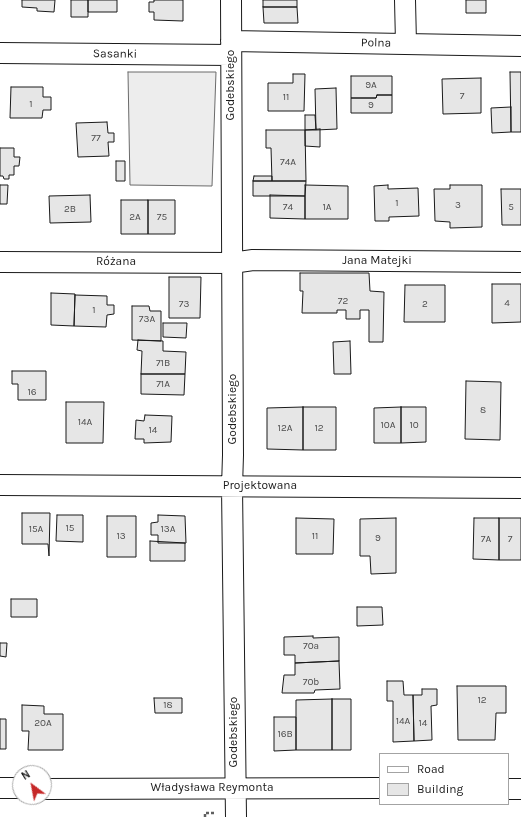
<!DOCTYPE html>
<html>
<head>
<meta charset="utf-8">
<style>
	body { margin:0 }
	#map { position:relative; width:521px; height:817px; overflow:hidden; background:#fff; font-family:Karla,sans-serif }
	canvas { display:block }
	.legend { position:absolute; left:379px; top:753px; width:130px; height:52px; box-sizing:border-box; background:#fff; border:1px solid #a3a3a3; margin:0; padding:5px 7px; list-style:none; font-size:12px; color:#1a1a1a }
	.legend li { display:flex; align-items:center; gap:8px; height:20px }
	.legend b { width:20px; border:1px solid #a3a3a3 }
	.north { position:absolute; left:12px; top:765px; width:40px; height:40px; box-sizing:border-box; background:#fff; border:1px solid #a3a3a3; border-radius:50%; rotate:328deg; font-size:11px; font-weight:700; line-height:16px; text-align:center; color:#1a1a1a }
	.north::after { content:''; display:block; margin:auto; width:14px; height:18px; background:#c62828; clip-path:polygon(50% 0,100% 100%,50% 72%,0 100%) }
</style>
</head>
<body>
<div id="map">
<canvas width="521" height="817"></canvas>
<ul class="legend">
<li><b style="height:5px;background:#fff"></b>Road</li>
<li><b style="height:11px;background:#e6e6e6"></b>Building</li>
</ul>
<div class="north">N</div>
</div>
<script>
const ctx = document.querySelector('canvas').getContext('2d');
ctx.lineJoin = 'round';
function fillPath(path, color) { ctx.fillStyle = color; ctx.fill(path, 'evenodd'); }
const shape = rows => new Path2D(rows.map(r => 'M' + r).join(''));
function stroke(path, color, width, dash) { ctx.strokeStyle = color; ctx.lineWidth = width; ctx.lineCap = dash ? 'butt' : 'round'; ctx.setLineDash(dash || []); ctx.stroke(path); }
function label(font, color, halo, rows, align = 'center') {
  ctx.font = font + ' Karla,sans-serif'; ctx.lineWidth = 3; ctx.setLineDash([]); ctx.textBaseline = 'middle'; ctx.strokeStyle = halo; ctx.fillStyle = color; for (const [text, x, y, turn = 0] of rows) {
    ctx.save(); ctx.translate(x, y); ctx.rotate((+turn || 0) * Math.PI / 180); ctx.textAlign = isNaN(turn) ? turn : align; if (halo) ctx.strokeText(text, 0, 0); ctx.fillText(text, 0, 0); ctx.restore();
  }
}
const built = shape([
	[128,72,216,72,212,186,130,185,128,72]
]);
const building = shape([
	[22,0,55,0,54,12,37,11,37,8,22,7,22,0],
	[71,0,88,0,88,17,71,17,71,0],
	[88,0,117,0,117,12,88,12,88,0],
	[154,0,183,0,183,21,154,20,154,12,149,12,149,2,154,2,154,0],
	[263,0,297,0,297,7,263,7,263,0],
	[466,0,486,0,486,13,466,13,466,0],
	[263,7,297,7,298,23,264,23,263,7],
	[510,72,521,72,521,132,511,132,510,72],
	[293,74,305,74,304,111,268,111,268,83,293,83,293,74],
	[351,76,392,76,392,95,377,95,376,98,351,98,351,76],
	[481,78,481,113,443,114,442,79,481,78],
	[11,87,43,87,43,97,51,97,51,110,43,110,42,118,10,118,11,87],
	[336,88,337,129,316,130,315,89,336,88],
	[377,95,392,95,392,113,351,113,351,98,376,98,377,95],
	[511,107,511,132,492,133,491,108,511,107],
	[305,115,315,115,316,130,305,130,305,115],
	[107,122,108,133,114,133,114,142,108,142,109,156,78,157,76,123,107,122],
	[320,129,320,147,305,146,305,130,320,129],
	[266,130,305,130,306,181,272,181,271,148,266,148,266,130],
	[0,148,14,148,14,157,20,157,19,166,14,166,14,175,9,175,9,179,4,179,3,176,0,176,0,148],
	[116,161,125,161,125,181,116,181,116,161],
	[254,176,272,176,272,181,253,181,254,176],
	[253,181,306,181,305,196,253,196,253,181],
	[0,185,8,185,7,204,0,204,0,185],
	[305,185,348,186,348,219,305,219,305,185],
	[388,185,388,189,418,188,419,216,389,217,389,221,375,221,374,186,388,185],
	[450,185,482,185,482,227,450,228,450,222,435,221,434,189,450,189,450,185],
	[501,189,521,189,521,225,502,225,501,189],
	[90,195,91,222,50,223,49,196,90,195],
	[270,195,305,196,305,219,270,218,270,195],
	[121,200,148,200,148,234,121,234,121,200],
	[148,200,175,200,175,234,148,234,148,200],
	[300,273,369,273,370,291,384,292,383,342,369,342,369,310,360,310,360,319,346,319,346,310,337,310,337,313,302,313,303,291,300,291,300,273],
	[169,277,201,277,200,318,169,318,169,277],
	[492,284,521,284,521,322,492,323,492,284],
	[405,285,445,285,445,322,404,322,405,285],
	[51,293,75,294,74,326,51,325,51,293],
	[75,295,107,296,107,305,114,305,114,314,107,315,106,327,74,326,75,295],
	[132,306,149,306,150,311,161,311,161,341,132,340,132,306],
	[163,323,187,323,186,338,163,337,163,323],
	[138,340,163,341,163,351,186,352,185,374,141,374,142,351,137,350,138,340],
	[350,341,351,374,334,374,333,342,350,341],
	[12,371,46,371,46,400,18,400,18,384,12,384,12,371],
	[141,374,185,374,184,395,141,394,141,374],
	[466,381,501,382,500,440,465,439,466,381],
	[66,402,104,402,103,443,66,443,66,402],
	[303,407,336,407,336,450,303,450,303,407],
	[303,407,303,450,267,449,267,408,303,407],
	[401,407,426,407,426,442,401,443,401,407],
	[401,407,401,443,374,443,374,408,401,407],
	[145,415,172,416,171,442,144,443,144,439,135,439,136,420,144,421,145,415],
	[22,513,50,513,49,556,48,544,22,544,22,513],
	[57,515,83,515,83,542,56,541,57,515],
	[158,515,185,516,186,543,158,543,158,535,151,535,151,523,158,522,158,515],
	[107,516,136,516,136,557,107,557,107,516],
	[296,518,334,519,333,554,296,554,296,518],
	[396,518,396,573,371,574,370,556,360,556,360,519,396,518],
	[474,518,499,518,499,560,473,559,474,518],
	[499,518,521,518,521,560,499,560,499,518],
	[150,541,185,543,185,561,150,561,150,541],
	[11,599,37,599,37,617,11,617,11,599],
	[357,607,382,607,383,625,357,626,357,607],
	[313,636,313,638,339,637,339,661,295,663,295,655,284,655,284,637,313,636],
	[0,643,7,643,6,657,0,656,0,643],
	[339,661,340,689,315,690,314,693,282,693,284,675,295,675,295,663,339,661],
	[387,681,403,681,404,695,413,695,414,741,393,742,393,701,387,701,387,681],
	[457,686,506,686,506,713,496,713,495,740,458,740,457,686],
	[422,689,437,689,437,705,431,706,432,740,414,741,413,695,422,695,422,689],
	[154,698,182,698,182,713,155,713,154,698],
	[332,699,351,699,351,750,332,750,332,699],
	[332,699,332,750,296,750,296,700,332,699],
	[22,705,44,706,44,714,63,714,63,750,28,750,29,731,22,731,22,705],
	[274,717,296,717,296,750,274,751,274,717],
	[0,719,6,719,6,749,0,749,0,719]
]);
const path = shape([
	[205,817,205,813,214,813]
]);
const minor = shape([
	[231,0,233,455,232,487,236,817],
	[405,0,406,43],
	[231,41,521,46],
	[0,53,231,55],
	[0,262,232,263,253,260,521,262],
	[0,485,521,488],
	[0,788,20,788],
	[44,789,380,788],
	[508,789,521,789]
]);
const numberNames = [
	["9A",371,85],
	["7",462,96],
	["11",286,97],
	["1",31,104],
	["9",371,105],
	["77",96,138],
	["74A",288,162],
	["1",397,203],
	["3",458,205],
	["74",288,207],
	["1A",327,207],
	["5",511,207],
	["2B",70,209],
	["2A",135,217],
	["75",162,217],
	["72",343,301],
	["4",507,303],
	["73",184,304],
	["2",425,304],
	["1",94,310],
	["73A",147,319],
	["71B",163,363],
	["71A",163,384],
	["16",32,392],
	["8",483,410],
	["14A",85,422],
	["10A",388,425],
	["10",414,425],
	["12A",285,428],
	["12",319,428],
	["14",153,430],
	["15",70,528],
	["15A",36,529],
	["13A",168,529],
	["13",121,536],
	["11",315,536],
	["9",378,538],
	["7A",486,539],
	["7",510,539],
	["70a",311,646],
	["70b",311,682],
	["12",482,700],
	["18",168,705],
	["14A",403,721],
	["20A",43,723],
	["14",423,723],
	["16B",285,734]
];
const streetNames = [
	["Polna",376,43,1],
	["Sasanki",115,54,1],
	["Godebskiego",231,85,-90],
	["Jana Matejki",377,261],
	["Różana",116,262],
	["Godebskiego",233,409,-90],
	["Projektowana",260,486],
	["Godebskiego",234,732,-90],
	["Władysława Reymonta",212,788]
];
fillPath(built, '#ededed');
stroke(built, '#6a6a6a', 1);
fillPath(building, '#e6e6e6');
stroke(building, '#1a1a1a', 1);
stroke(minor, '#1a1a1a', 22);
stroke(path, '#5f5f5f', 2.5, [3, 2]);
stroke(minor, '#fff', 20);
label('10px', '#4d4d4d', null, numberNames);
label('12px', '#1a1a1a', '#fff', streetNames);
</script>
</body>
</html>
